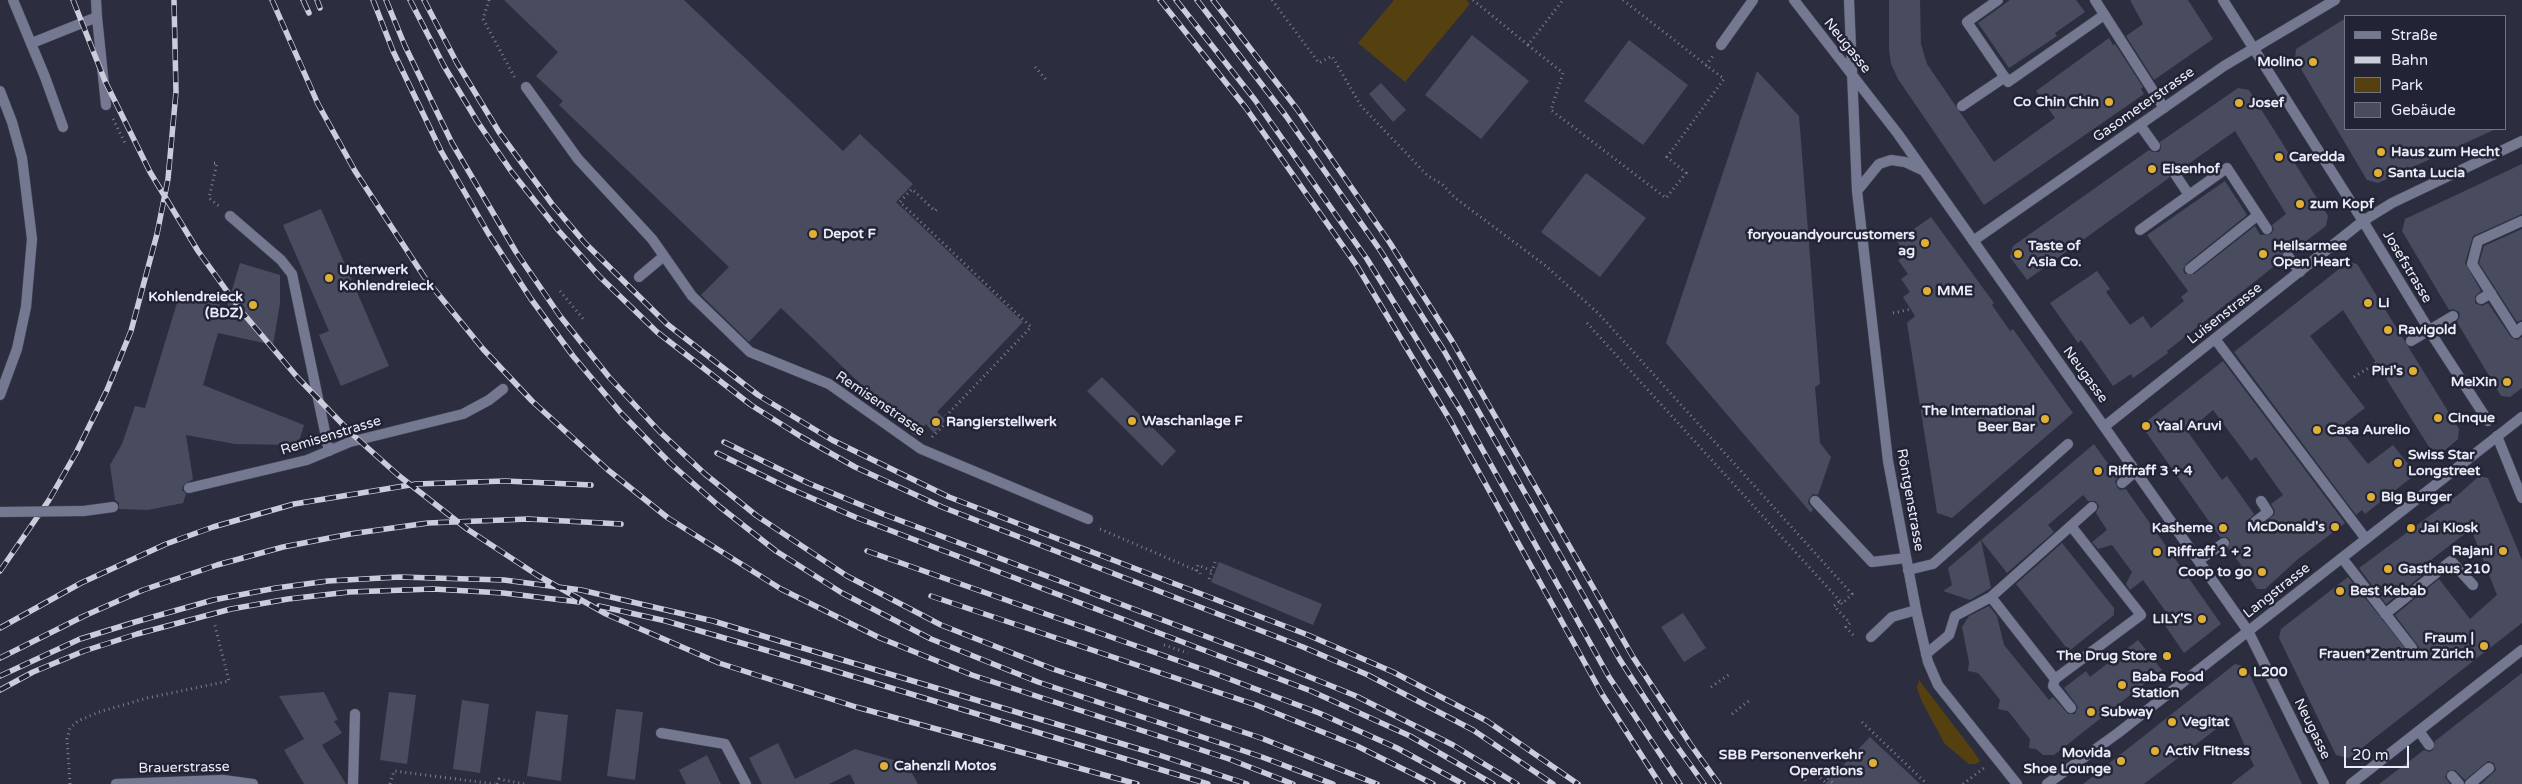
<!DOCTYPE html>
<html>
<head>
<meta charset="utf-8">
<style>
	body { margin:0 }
	#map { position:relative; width:2522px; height:784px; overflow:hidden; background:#2c2e40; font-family:"Varela Round",sans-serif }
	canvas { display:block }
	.legend { position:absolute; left:2344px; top:15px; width:162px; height:115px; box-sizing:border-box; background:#222436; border:1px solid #727484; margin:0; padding:6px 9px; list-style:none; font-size:15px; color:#ebecf8 }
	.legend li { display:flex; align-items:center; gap:10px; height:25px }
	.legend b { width:25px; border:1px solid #727484 }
	.scale { position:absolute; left:2344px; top:746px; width:65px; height:22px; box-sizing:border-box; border:2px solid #ebecf8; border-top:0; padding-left:6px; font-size:15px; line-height:18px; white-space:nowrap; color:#ebecf8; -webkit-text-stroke:4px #222436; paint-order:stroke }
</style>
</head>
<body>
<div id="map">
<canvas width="2522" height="784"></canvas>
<ul class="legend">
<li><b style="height:6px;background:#757891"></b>Straße</li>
<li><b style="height:6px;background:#cccdda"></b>Bahn</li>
<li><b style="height:14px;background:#55410f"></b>Park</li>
<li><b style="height:14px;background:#494b5f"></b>Gebäude</li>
</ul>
<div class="scale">20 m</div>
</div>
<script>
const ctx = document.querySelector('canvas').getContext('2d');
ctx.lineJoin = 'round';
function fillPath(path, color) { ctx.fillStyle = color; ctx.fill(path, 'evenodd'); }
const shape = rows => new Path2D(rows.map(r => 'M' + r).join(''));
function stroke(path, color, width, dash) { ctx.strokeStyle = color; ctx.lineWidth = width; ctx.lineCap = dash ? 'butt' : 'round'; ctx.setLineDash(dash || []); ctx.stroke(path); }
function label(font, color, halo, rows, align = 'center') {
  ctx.font = font + ' "Varela Round",sans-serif'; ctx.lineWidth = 5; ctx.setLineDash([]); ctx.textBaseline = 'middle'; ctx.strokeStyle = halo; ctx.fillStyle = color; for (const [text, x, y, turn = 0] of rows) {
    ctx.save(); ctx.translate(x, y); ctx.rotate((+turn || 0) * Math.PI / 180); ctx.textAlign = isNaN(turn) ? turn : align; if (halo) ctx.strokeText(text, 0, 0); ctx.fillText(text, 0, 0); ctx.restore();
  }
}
const green = shape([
	[1394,0,1466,0,1470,4,1405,82,1358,43],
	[1919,680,1974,752,1980,761,1976,764,1969,764,1945,744,1922,702,1917,688]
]);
const building = shape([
	[504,0,684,0,843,151,860,134,913,184,896,202,1023,322,937,412,946,420,934,433,926,424,915,436,781,308,749,342,701,295,729,267,559,105,563,101,536,76,558,52],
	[1889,0,1920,0,1921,44,1927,64,1994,162,2055,118,2036,91,2109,38,2113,45,2115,44,2143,87,2141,89,2144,94,1984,205,1898,79,1891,64,1889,49],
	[2010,0,2076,0,2085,12,2055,33,2057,36,2009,68,1978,23],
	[2130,0,2188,0,2213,39,2154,80,2126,36,2143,24],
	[2346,18,2346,129,2496,129,2378,183,2367,180,2295,59,2296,49],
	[1472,35,1529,81,1481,139,1425,95],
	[1629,40,1688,85,1643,145,1584,101],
	[1757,71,1799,116,1820,384,1815,387,1820,443,1831,457,1818,495,1813,494,1809,499,1808,503,1813,509,1811,513,1666,343],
	[1381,83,1406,110,1393,122,1369,94],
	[2238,88,2249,90,2328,216,2326,226,2293,251,2288,249,2284,251,2282,260,2167,351,2168,353,2133,378,2131,374,2113,386,2081,340,2078,343,2050,303,2097,271,2110,289,2106,292,2130,325,2143,316,2151,328,2184,301,2181,297,2188,291,2147,235,2225,181,2247,215,2186,264,2183,270,2185,274,2194,274,2255,226,2260,235,2271,234,2274,229,2272,225,2286,214,2235,131,2180,170,2175,167,2171,169,2169,178,2027,280,2010,257,2013,246,2149,150,2153,152,2159,152,2161,148,2160,142],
	[2522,164,2522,214,2473,236,2465,263,2481,291,2475,296,2475,303,2482,306,2488,303,2511,337,2517,340,2522,337,2522,388,2510,397,2501,396,2457,322,2460,316,2459,312,2453,309,2449,310,2402,231,2405,219],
	[1586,173,1646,218,1600,277,1541,232],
	[321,209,389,366,341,386,319,335,329,331,283,225],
	[1931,217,1994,303,1992,305,2010,331,2013,329,2073,413,1952,518,1937,513,1907,323,1915,316,1903,297,1910,292,1901,279,1908,274,1898,260,1906,255,1897,241],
	[2522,229,2522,320,2517,322,2479,263,2484,246],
	[2348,262,2357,264,2459,429,2458,439,2436,458,2343,310,2310,336,2365,408,2339,428,2368,464,2393,445,2416,474,2365,514,2362,510,2356,515,2234,352],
	[240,263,280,275,280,303,273,345,218,333,203,385,304,425,298,445,235,444,186,435,193,479,183,486,182,490,186,494,183,503,148,510,119,509,119,503,115,500,110,465,122,444,135,406,145,408,180,293,227,307],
	[2223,361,2345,523,2298,559,2265,589,2257,589,2248,575,2236,574,2241,565,2228,548,2230,540,2227,537,2220,537,2144,429,2147,421],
	[2213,410,2251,461,2256,457,2283,495,2271,504,2275,511,2274,515,2256,529,2252,528,2248,523,2249,519,2254,514,2227,476,2222,480,2188,432],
	[1102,377,1176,451,1162,466,1087,391],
	[2094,444,2118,478,2115,481,2117,487,2120,490,2126,489,2128,492,2221,624,2184,653,2162,621,2169,616,2143,580,2130,590,2126,584,2132,572,2112,545,2098,549,2092,542,2107,530,2096,513,2099,506,2095,501,2088,501,2083,495,2048,525,2054,532,2007,573,1981,540],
	[2479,476,2488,478,2522,560,2522,623,2349,758,2336,755,2279,638,2281,629,2348,577,2410,654,2417,653,2419,647,2395,615,2439,579,2470,619,2497,595,2471,529,2427,563,2431,568,2386,604,2359,568,2459,494],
	[1981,540,1991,588,1970,600,1943,591,1952,585,1948,568],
	[2062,543,2114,608,2114,615,2069,651,2016,584],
	[1219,562,1322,604,1313,625,1211,582],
	[1989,606,1997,616,2004,645,2049,700,2053,697,2068,714,2075,714,2078,707,2064,688,2086,671,2090,677,2138,640,2162,670,2054,755,2043,755,2036,749,2029,748,2030,739,2008,711,1998,709,2000,700,1985,681,1978,673,1968,671,1969,662,1962,627,1969,616],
	[1683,613,1706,648,1684,662,1661,627],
	[2235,664,2246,667,2302,784,2231,784,2254,766,2232,717,2144,784,2083,784],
	[2522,673,2522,784,2481,784,2496,770,2494,763,2488,761,2465,780,2455,770,2448,771,2445,777,2450,784,2379,784,2424,750,2429,752,2433,750,2435,741],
	[324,692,338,720,334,721,342,733,322,745,346,784,304,784,284,750,304,739,279,696],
	[389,692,416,695,407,764,380,760],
	[462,700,489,704,480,773,453,769],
	[616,709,643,712,635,780,607,776],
	[536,711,568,715,561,781,527,776],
	[1870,737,1903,768,1920,784,1825,784],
	[778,743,795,779,855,749,907,764,918,784,855,784,850,774,829,784,762,784,749,758],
	[707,755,721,784,686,784,679,770]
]);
const path = shape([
	[489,0,483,19,515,78],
	[1272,0,1319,63,1332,56,1361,106,1428,176,1442,184,1454,197,1546,266,1599,314,1852,594,1842,604,1840,601,1834,606,1850,623,1846,627,1855,637],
	[1473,0,1528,45,1563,0],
	[1623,0,1706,65,1713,56],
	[1528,45,1563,73,1551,110,1666,198,1686,173,1667,157,1724,79,1706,65],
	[1035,67,1048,82],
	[113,119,125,143],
	[214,163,217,163,209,198,220,207],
	[560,291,585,321],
	[1893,313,1911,309],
	[1587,323,1840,601],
	[2354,377,2376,363],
	[932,437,949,420,945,417,1031,327,900,202,912,189,935,211,939,207],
	[1100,529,1200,572,1201,578],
	[1196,571,1198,565,1212,571,1216,560],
	[1209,579,1212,571],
	[1164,645,1188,653],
	[1711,687,1730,674],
	[1732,714,1750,700],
	[1862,722,1927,784],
	[1817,768,1834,784],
	[1813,771,1827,784],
	[1805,780,1807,784],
	[70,784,67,739,70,728,78,721,99,712,147,698,229,681,214,622],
	[390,784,394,771,495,784],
	[497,784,499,779,524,784],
	[1963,784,1984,768]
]);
const service = shape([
	[13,0,45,77,63,127],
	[1998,0,1967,22,2008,82,2104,15],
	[2095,0,2164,108],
	[97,17,106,105],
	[32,43,97,17,96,0],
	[1721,45,1753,0],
	[526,87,578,159,652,239,664,256],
	[0,91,12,122,22,158,32,239,26,307,17,349,0,395],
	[1962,106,2005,77],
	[2140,125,2155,146],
	[2175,174,2189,195,2227,168,2267,229],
	[230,216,281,260,292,274,329,451],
	[2522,221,2478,241,2472,264,2516,333,2522,327],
	[2140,230,2189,195],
	[2288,256,2300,272],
	[2190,269,2258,215],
	[639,277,664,256,692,296,750,352,829,384,921,449,1088,519],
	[2481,299,2491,293],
	[2215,339,2366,539],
	[2411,341,2453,316],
	[2122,483,2136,471],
	[189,488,307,460,350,442,463,414,489,400,503,389],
	[1815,501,1872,562,1906,558],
	[84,511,113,507],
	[2255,522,2268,512,2261,501],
	[2342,558,2412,648],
	[2199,560,2224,543],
	[1908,570,1933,564,2068,444],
	[1991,597,2055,679,2053,686,2071,708],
	[2385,614,2451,561,2473,585],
	[1871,637,1892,617,1916,610],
	[1926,654,1949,635,1955,616,1991,597,2092,507],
	[2055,679,2141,615,2071,526],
	[2419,731,2429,745],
	[2452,776,2459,784],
	[353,784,355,714],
	[2470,784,2489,768]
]);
const pedestrian = shape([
	[2434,338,2488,421]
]);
const minor = shape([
	[1794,0,1898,134,2248,631,2324,784],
	[1849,0,1857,191,1888,461,1916,610,1928,662,1938,685,2017,784],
	[2223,0,2363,221,2434,338],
	[1857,191,1879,164,1891,160,1905,162,1922,170],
	[1973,241,2224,66,2335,0],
	[2105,426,2363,221,2392,203,2522,141],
	[2497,436,2522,498],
	[661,733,725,744,746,784],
	[116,784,223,780,253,784],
	[2351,784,2522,650]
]);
const tertiary = shape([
	[2047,784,2118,733,2522,417]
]);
const rail = shape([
	[73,0,105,81,150,172,198,251,242,312,298,378,351,433,398,475,467,529,537,575,606,614,719,663,856,707,1137,784],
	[272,0,318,104,355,171,425,278,483,349,532,401,608,470,668,518,781,589,880,638,972,675,1229,759,1293,784],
	[303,0,309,13],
	[317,0,320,8],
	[373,0,393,51,441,151,488,233,531,299,573,356,621,413,671,464,720,507,776,551,842,593,931,639,1038,682,1262,757,1333,784],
	[386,0,405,46,452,143,516,252,560,316,609,377,659,431,705,474,757,516,847,576,941,625,1053,669,1261,738,1377,784],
	[410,0,444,66,477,121,511,171,558,230,600,277,657,332,751,405,800,436,855,467,942,507,1303,647,1368,675,1473,730,1553,784],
	[424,0,457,63,499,132,552,204,585,243,667,324,758,395,832,440,949,497,1308,635,1393,672,1487,721,1578,784],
	[1160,0,1246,108,1357,266,1450,420,1602,694,1660,784],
	[1176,0,1255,100,1367,259,1461,411,1609,677,1680,784],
	[1197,0,1286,116,1380,250,1443,349,1620,660,1668,734,1704,784],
	[1213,0,1297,109,1390,243,1452,341,1633,657,1691,745,1719,784],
	[724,442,808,483,883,514,1263,658,1356,696,1453,745,1517,784],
	[717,453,784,486,855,517,1311,691,1410,736,1493,784],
	[867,551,1216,674,1319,713,1397,748,1463,784],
	[0,571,49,500,76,453,107,390,131,331,157,234,168,179,176,92,174,0],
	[931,596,1256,705,1357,746,1433,784],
	[599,606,666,621,779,654,1208,784],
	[0,628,81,583,166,544,213,527,294,504,416,484,505,481,591,485],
	[0,658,84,616,143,590,217,565,283,547,350,534,428,523,528,519,621,524],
	[0,676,80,639,135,622,213,600,276,588,328,581,399,577,504,580,581,590,713,621,1156,754,1247,784],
	[0,690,33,672,84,651,137,634,231,609,288,599,349,592,433,589,503,593,579,602]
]);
const serviceBridge = shape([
	[0,512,84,511]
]);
const markers = [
	[2313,62,5,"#e0b034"],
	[2109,102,5,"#e0b034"],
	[2239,103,5,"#e0b034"],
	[2381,152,5,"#e0b034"],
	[2279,157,5,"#e0b034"],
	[2152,169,5,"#e0b034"],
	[2378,173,5,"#e0b034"],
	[2300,204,5,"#e0b034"],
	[813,234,5,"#e0b034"],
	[1925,243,5,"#e0b034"],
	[2018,254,5,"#e0b034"],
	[2263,254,5,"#e0b034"],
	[329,278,5,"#e0b034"],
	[1927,291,5,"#e0b034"],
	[2368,303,5,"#e0b034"],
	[253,305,5,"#e0b034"],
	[2388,330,5,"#e0b034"],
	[2413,371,5,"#e0b034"],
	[2507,382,5,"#e0b034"],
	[2438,418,5,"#e0b034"],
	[2045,419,5,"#e0b034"],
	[1132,421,5,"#e0b034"],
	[936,422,5,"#e0b034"],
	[2146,426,5,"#e0b034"],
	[2317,430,5,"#e0b034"],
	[2398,463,5,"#e0b034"],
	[2098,471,5,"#e0b034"],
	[2371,497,5,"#e0b034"],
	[2335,527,5,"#e0b034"],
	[2223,528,5,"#e0b034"],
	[2411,528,5,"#e0b034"],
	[2503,551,5,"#e0b034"],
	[2157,552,5,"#e0b034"],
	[2388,569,5,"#e0b034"],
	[2262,572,5,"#e0b034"],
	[2340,591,5,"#e0b034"],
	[2202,619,5,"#e0b034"],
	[2484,646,5,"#e0b034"],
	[2167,656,5,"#e0b034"],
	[2243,672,5,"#e0b034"],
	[2122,685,5,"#e0b034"],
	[2091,712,5,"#e0b034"],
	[2172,722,5,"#e0b034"],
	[2155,751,5,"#e0b034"],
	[2121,761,5,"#e0b034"],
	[1873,763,5,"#e0b034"],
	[884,766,5,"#e0b034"]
];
const streetNames = [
	["Neugasse",1847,46,51],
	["Gasometerstrasse",2144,105,-35],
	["Josefstrasse",2407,267,59],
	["Luisenstrasse",2225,314,-38],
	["Neugasse",2085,375,54],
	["Remisenstrasse",880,404,34],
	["Remisenstrasse",331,436,-17],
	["Röntgenstrasse",1910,500,80],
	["Langstrasse",2277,591,-38],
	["Neugasse",2312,729,64],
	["Brauerstrasse",184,768,-1]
];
const poiNames = [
	["Molino",2303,62,"right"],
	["Co Chin Chin",2099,102,"right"],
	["Josef",2249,103],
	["Haus zum Hecht",2391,152],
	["Caredda",2289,157],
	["Eisenhof",2162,169],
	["Santa Lucia",2388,173],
	["zum Kopf",2310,204],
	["Depot F",823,234],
	["foryouandyourcustomers",1915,235,"right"],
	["ag",1915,251,"right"],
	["Taste of",2028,246],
	["Asia Co.",2028,262],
	["Heilsarmee",2273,246],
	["Open Heart",2273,262],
	["Unterwerk",339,270],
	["Kohlendreieck",339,286],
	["MME",1937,291],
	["Kohlendreieck",243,297,"right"],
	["(BDZ)",243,313,"right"],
	["Li",2378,303],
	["Ravigold",2398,330],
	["Piri's",2403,371,"right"],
	["MeiXin",2497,382,"right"],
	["The International",2035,411,"right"],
	["Beer Bar",2035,427,"right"],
	["Cinque",2448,418],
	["Waschanlage F",1142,421],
	["Rangierstellwerk",946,422],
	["Yaal Aruvi",2156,426],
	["Casa Aurelio",2327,430],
	["Swiss Star",2408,455],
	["Longstreet",2408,471],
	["Riffraff 3 + 4",2108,471],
	["Big Burger",2381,497],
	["McDonald's",2325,527,"right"],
	["Kasheme",2213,528,"right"],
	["Jai Kiosk",2421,528],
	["Rajani",2493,551,"right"],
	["Riffraff 1 + 2",2167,552],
	["Gasthaus 210",2398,569],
	["Coop to go",2252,572,"right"],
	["Best Kebab",2350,591],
	["LILY'S",2192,619,"right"],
	["Fraum |",2474,638,"right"],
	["Frauen*Zentrum Zürich",2474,654,"right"],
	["The Drug Store",2157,656,"right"],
	["L200",2253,672],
	["Baba Food",2132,677],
	["Station",2132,693],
	["Subway",2101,712],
	["Vegitat",2182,722],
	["Activ Fitness",2165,751],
	["Movida",2111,753,"right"],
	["Shoe Lounge",2111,769,"right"],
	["SBB Personenverkehr",1863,755,"right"],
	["Operations",1863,771,"right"],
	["Cahenzli Motos",894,766]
];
fillPath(green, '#55410f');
fillPath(building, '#494b5f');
stroke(service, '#47495a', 11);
stroke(pedestrian, '#47495a', 11);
stroke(minor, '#47495a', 11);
stroke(tertiary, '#47495a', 11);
stroke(path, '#7e7f8f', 3, [1, 4]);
stroke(service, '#757891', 10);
stroke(pedestrian, '#757891', 10);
stroke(minor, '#757891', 10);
stroke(tertiary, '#757891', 10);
stroke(rail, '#cccdda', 5.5);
stroke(rail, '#222436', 4, [11]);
stroke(serviceBridge, '#47495a', 11, []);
stroke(serviceBridge, '#757891', 10);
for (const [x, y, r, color] of markers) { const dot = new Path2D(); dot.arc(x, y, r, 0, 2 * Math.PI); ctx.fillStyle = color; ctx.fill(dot); stroke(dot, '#222436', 2); }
label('14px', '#ebecf8', '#222436', streetNames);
label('bold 14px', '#ebecf8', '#222436', poiNames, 'left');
</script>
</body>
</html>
